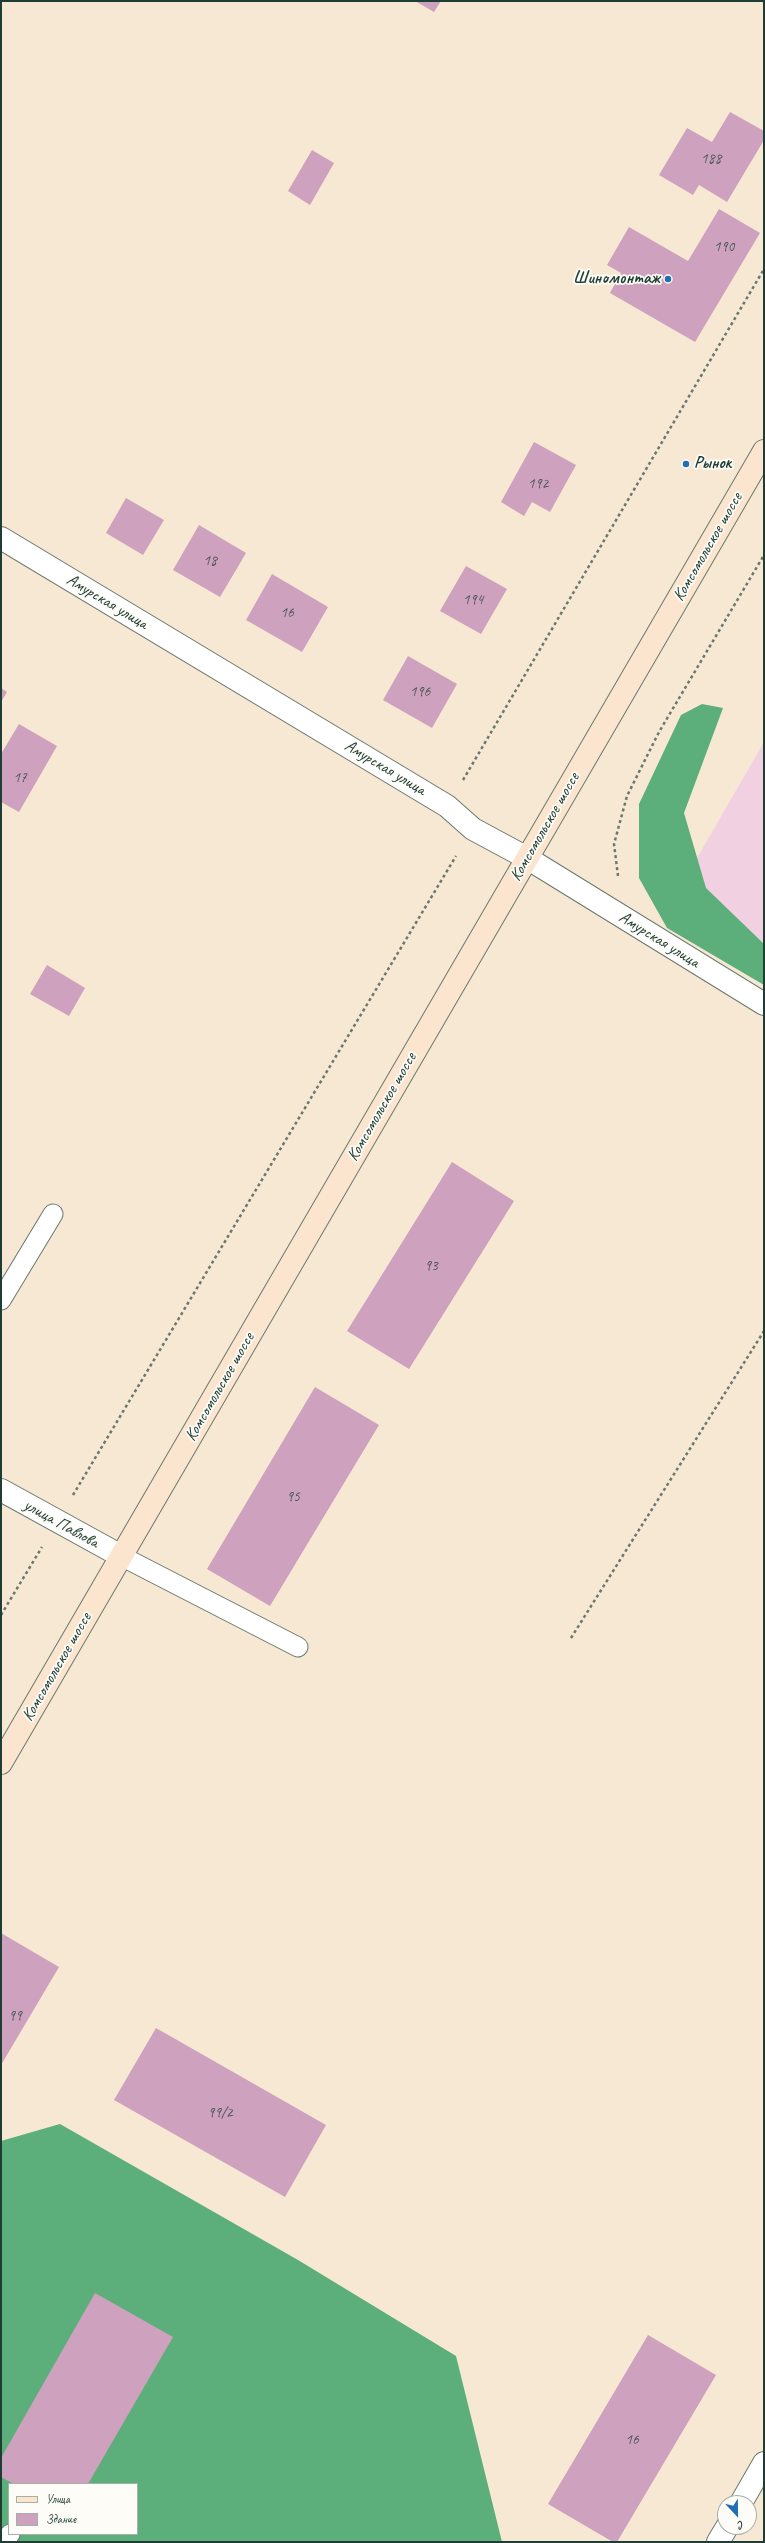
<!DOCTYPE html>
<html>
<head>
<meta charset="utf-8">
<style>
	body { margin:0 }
	#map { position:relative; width:765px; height:2543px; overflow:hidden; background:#f6e8d3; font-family:Caveat,sans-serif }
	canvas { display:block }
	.frame { position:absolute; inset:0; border:2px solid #1f3d34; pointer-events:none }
	.legend { position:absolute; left:8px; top:2483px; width:130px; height:52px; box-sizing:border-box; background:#fdfcf7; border:1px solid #a4b0a9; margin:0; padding:5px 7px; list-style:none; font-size:12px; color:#1f3d34 }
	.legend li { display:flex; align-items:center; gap:8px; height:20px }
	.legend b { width:20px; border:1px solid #a4b0a9 }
	.north { position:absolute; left:717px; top:2495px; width:40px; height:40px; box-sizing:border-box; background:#fdfcf7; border:1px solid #a4b0a9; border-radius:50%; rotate:158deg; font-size:11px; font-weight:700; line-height:16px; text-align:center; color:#1f3d34 }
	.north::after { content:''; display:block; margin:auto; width:14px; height:18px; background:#1f6fb2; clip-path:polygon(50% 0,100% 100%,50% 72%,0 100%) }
</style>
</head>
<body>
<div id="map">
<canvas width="765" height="2543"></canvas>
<div class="frame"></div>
<ul class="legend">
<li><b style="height:5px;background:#fbe5cf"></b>Улица</li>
<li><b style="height:11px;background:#cea1be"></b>Здание</li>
</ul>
<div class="north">С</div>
</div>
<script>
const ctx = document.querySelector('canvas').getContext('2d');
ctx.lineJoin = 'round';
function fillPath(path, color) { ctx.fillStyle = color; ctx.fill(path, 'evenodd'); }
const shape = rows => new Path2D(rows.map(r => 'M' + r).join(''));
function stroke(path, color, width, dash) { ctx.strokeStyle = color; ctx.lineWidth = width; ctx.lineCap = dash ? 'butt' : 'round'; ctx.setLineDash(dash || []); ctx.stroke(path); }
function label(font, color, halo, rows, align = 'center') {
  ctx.font = font + ' Caveat,sans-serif'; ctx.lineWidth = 3.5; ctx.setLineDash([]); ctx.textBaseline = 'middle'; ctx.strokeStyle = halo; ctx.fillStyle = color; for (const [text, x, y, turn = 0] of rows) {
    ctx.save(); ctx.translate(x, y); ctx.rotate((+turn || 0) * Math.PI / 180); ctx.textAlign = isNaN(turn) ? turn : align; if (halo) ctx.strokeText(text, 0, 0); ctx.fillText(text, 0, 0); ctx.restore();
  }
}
const built = shape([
	[764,742,764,943,678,891]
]);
const forest = shape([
	[702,704,723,708,684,813,706,888,764,944,764,985,667,928,639,878,639,804,681,715],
	[60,2124,298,2260,456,2356,502,2542,1,2542,1,2141],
	[9,2484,137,2484,137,2534,9,2534]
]);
const building = shape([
	[415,1,441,1,434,12],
	[730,112,764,131,764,140,727,202,699,185,693,195,659,175,687,128,712,142],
	[312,150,334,163,310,205,288,191],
	[719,209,760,233,695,342,610,293,621,273,607,265,629,227,688,261],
	[534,442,576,465,550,512,532,502,524,516,501,502],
	[126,498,164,520,143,555,106,533],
	[199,525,246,553,220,597,173,570],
	[466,566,507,589,481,634,440,611],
	[272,574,328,607,302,652,246,620],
	[408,656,457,684,432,728,383,700],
	[1,688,7,692,1,702],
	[19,724,57,746,19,812,1,802,1,754],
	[47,965,85,988,69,1016,30,994],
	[452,1162,514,1201,409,1369,347,1331],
	[315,1387,379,1425,270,1606,207,1569],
	[1,1933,59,1967,1,2065],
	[156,2028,326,2125,285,2197,114,2100],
	[95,2293,173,2337,88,2484,14,2484,1,2477,1,2458],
	[648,2335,716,2375,617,2542,613,2542,548,2504]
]);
const path = shape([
	[463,780,764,269],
	[618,876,614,844,627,796,659,732,764,555],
	[73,1495,456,856],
	[1,1615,42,1547],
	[571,1638,764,1331]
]);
const lane = shape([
	[1,1300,53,1214],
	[121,1556,298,1647],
	[5,2542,10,2534]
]);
const street = shape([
	[1,538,447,806,473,829,527,858,764,1004],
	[1,1490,121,1556],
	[741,2503,764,2463],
	[718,2542,727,2527]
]);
const secondary = shape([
	[1,1763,764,451]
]);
const markers = [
	[668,279,4,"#1f6fb2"],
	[686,464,4,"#1f6fb2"]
];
const numberNames = [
	["188",711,159],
	["190",724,247],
	["192",538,484],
	["18",210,561],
	["194",473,600],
	["16",287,613],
	["196",420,692],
	["17",20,778],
	["93",431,1266],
	["95",293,1497],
	["99",15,2016],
	["99/2",220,2113],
	["16",632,2440]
];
const poiNames = [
	["Шиномонтаж",660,279],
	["Рынок",694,464,"left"]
];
const streetNames = [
	["Комсомольское шоссе",708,547,-60],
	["Амурская улица",107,602,31],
	["Амурская улица",385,768,31],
	["Комсомольское шоссе",545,827,-60],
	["Амурская улица",659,940,32],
	["Комсомольское шоссе",382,1107,-60],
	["Комсомольское шоссе",220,1387,-60],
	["улица Павлова",61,1524,29],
	["Комсомольское шоссе",57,1667,-60]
];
fillPath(built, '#f1d0e2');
fillPath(forest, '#5cae7a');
fillPath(building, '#cea1be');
stroke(lane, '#6a796c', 21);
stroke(street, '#6a796c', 24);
stroke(secondary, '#6a796c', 24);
stroke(path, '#6a796c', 2.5, [3, 3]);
stroke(lane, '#fff', 19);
stroke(street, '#fff', 22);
stroke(secondary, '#fbe5cf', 22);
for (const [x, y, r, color] of markers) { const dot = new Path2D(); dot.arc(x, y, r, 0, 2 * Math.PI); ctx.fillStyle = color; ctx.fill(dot); stroke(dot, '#fdfcf7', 1.5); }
label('15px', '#4b5656', null, numberNames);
label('bold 17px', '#1f3d34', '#fdfcf7', poiNames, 'right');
label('17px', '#1f3d34', '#fdfcf7', streetNames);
</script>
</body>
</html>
